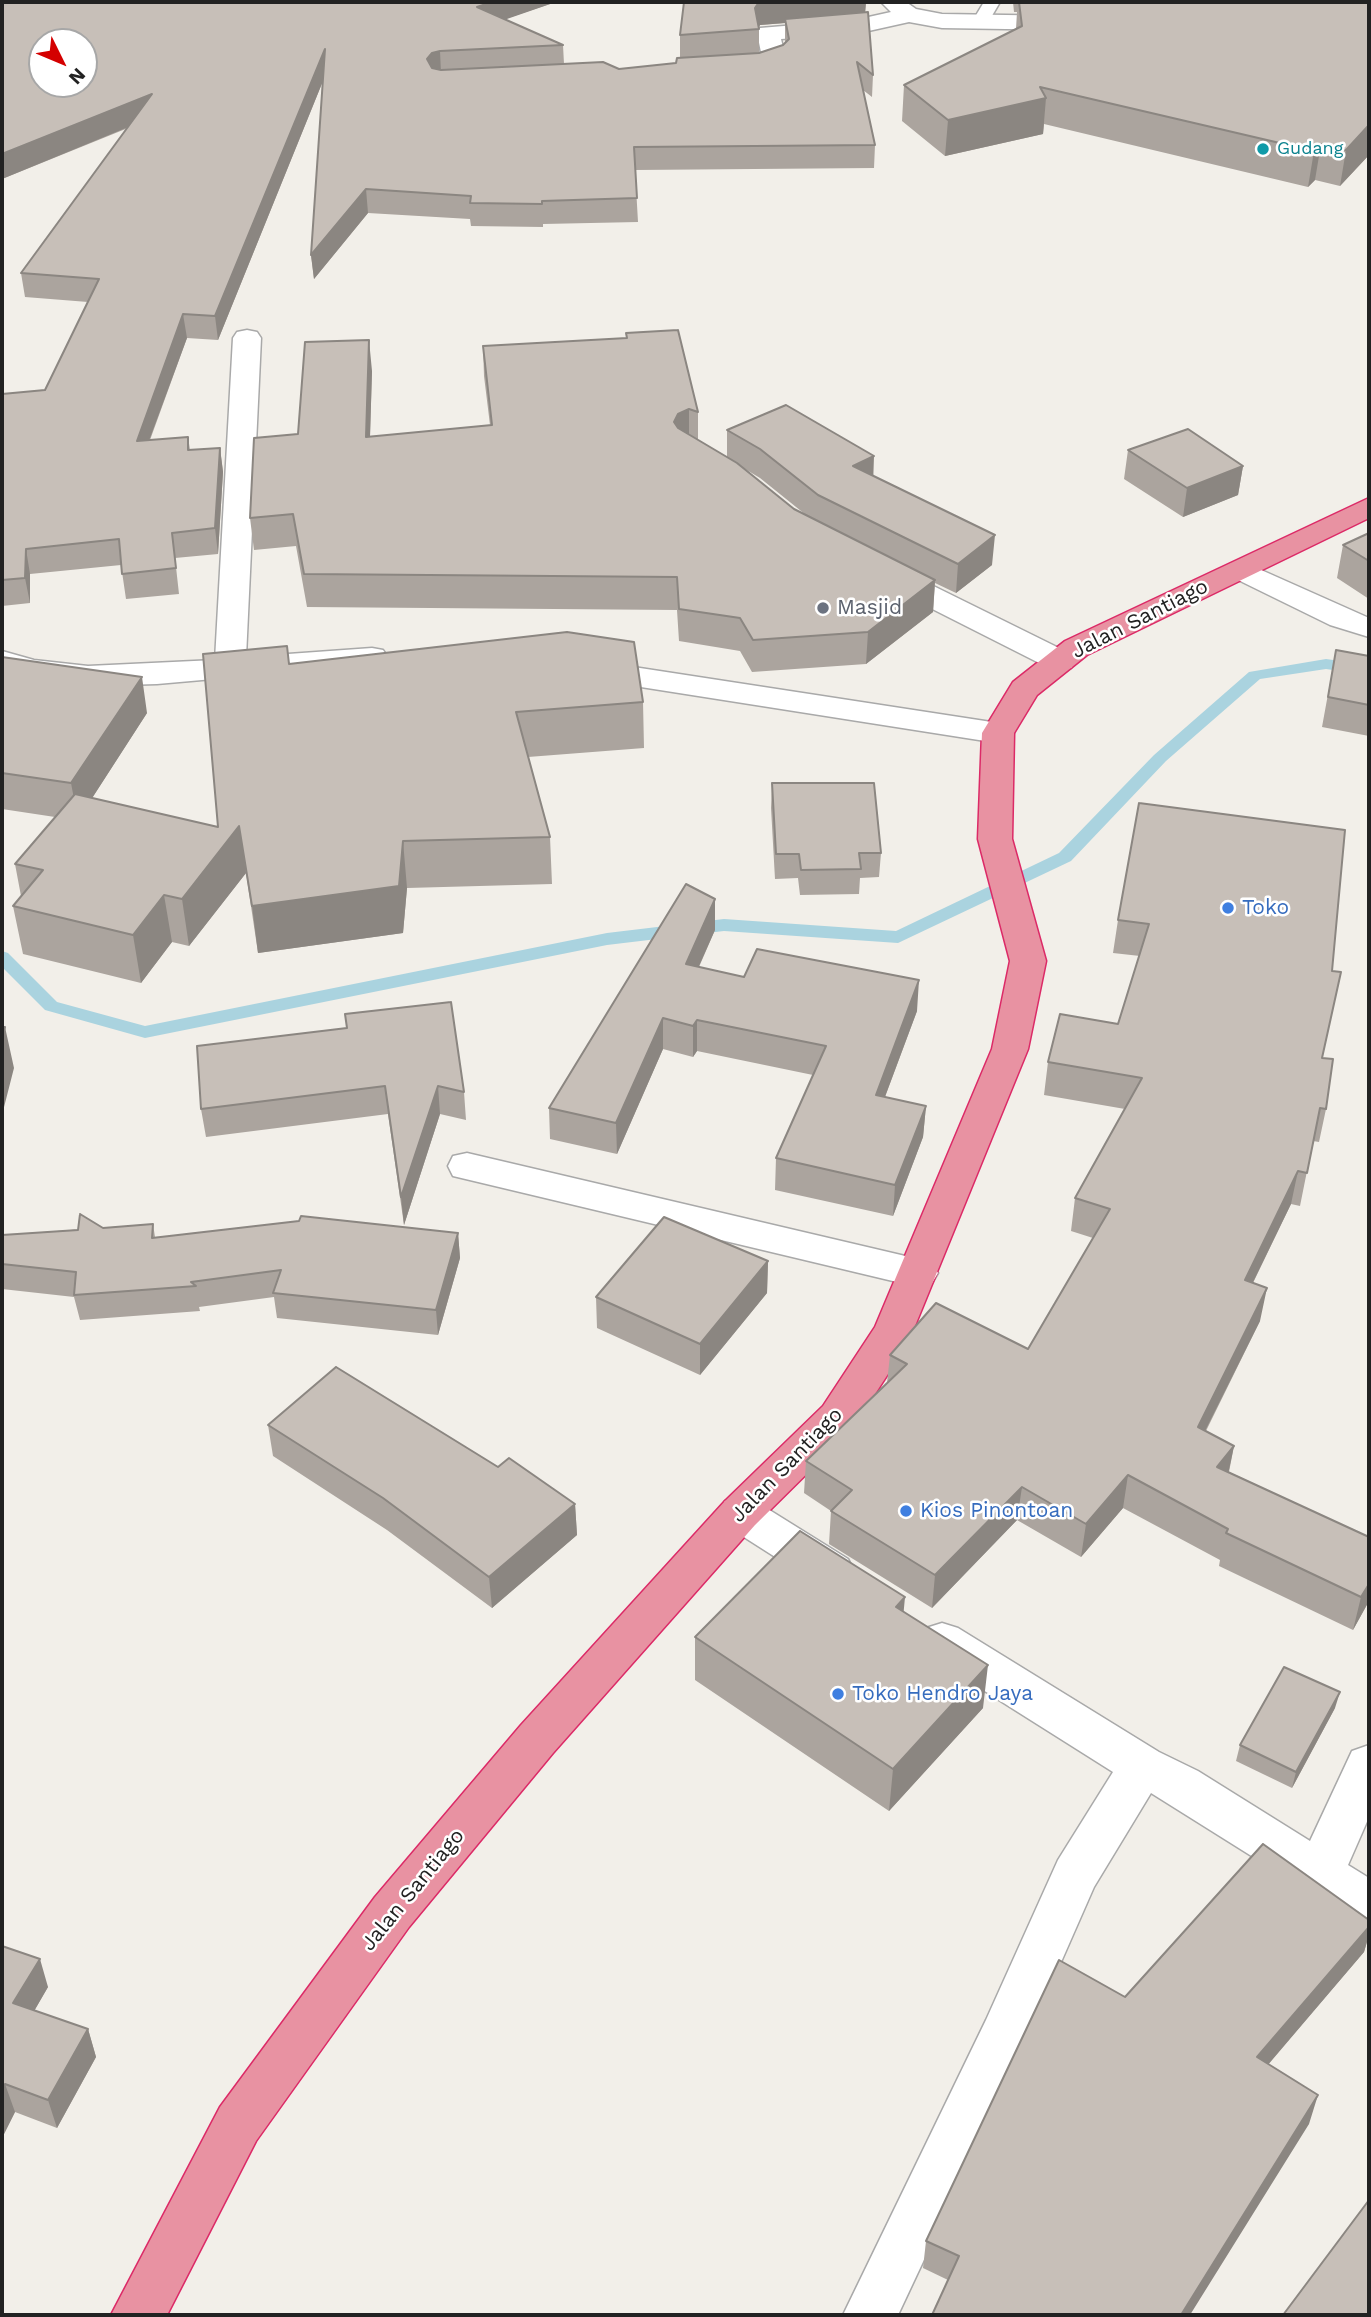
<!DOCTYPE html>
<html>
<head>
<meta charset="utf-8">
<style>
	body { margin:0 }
	#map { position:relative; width:1371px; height:2317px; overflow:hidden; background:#f2efe9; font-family:"Work Sans",sans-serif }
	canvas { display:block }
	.frame { position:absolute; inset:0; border:4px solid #222; pointer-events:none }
	.north { position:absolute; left:28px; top:28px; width:70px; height:70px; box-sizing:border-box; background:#fff; border:2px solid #a7a7a7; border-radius:50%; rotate:133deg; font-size:19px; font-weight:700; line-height:28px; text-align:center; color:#222 }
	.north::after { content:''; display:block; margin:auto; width:24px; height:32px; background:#d40000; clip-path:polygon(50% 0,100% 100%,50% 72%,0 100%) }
</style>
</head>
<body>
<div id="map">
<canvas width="1371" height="2317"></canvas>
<div class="frame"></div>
<div class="north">N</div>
</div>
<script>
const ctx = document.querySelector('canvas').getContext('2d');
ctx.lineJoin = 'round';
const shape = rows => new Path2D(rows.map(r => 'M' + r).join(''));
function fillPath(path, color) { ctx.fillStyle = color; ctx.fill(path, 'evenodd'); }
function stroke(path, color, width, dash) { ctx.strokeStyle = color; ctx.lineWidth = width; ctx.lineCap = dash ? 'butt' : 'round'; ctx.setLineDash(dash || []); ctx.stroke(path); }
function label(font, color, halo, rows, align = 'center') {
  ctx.font = font + ' "Work Sans",sans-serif'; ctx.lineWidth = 5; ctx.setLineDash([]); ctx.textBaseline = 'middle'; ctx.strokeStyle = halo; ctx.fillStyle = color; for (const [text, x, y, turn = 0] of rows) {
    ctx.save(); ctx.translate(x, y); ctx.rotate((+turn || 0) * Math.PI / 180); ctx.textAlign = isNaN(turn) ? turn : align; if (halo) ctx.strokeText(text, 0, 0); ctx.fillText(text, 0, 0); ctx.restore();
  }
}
const stream = shape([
	[1326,659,1369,665,1369,675,1326,669,1260,679,1166,761,1071,861,898,943,724,931,607,945,145,1038,45,1010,2,967,2,951,8,953,57,1002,145,1026,607,933,724,919,896,931,1059,853,1154,755,1249,672,1326,659]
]);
const lane = shape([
	[984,2,1000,2,986,26,974,26,972,22,984,2]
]);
const street = shape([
	[881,2,906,2,916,9,942,14,1070,16,1078,18,1081,23,1078,28,1070,30,942,28,909,22,855,34,781,39,786,60,782,65,758,73,735,74,727,72,723,67,727,62,762,57,757,33,760,28,855,20,891,12,881,2],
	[247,330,257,332,261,338,246,657,372,648,383,650,388,657,383,664,157,684,88,686,30,679,2,670,2,651,34,660,88,666,215,660,233,338,237,332,247,330],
	[1241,561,1369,618,1369,637,1330,625,1230,576,1226,570,1230,564,1241,561],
	[886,565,897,568,1071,654,1076,661,1071,668,1060,670,1049,668,875,580,871,574,875,568,886,565],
	[588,660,998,723,1010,726,1014,733,1010,740,998,743,577,677,572,670,577,663,588,660],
	[467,1153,918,1259,932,1263,938,1273,932,1283,918,1287,453,1176,448,1166,453,1156,467,1153],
	[740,1496,755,1501,848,1559,854,1571,848,1583,832,1589,816,1583,725,1525,718,1513,725,1501,740,1496],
	[942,1623,958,1628,1159,1752,1198,1771,1310,1841,1352,1751,1369,1745,1369,1817,1348,1865,1369,1878,1369,1925,1352,1919,1151,1793,1094,1887,1022,2051,898,2315,843,2315,986,2020,1058,1860,1113,1772,926,1654,919,1641,926,1628,942,1623]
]);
const highway = shape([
	[1369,498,1369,518,1087,655,1037,695,1014,733,1012,839,1046,961,1028,1049,908,1343,853,1428,755,1525,553,1753,409,1927,256,2141,167,2315,111,2315,220,2107,375,1897,521,1725,725,1501,823,1406,875,1327,992,1049,1010,961,978,839,982,733,1013,682,1065,641,1369,498]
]);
const wall = shape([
	[2,2,556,2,505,19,563,45,564,64,619,69,676,63,680,58,680,35,684,2,866,2,865,12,873,75,872,97,863,90,875,145,874,168,635,170,638,222,543,224,543,227,471,226,470,219,368,213,314,279,311,255,323,81,218,340,187,338,150,440,188,437,190,450,220,448,223,472,218,554,175,558,179,594,126,599,121,565,30,574,30,603,2,606,2,394,45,390,88,302,25,297,21,273,128,128,2,179],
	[785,23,785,44,783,45,759,53,759,27,760,25],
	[1013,2,1369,2,1369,155,1340,186,1315,180,1308,187,1044,124,1043,134,945,156,902,121,904,85,1016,29,1017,12,1014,12],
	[626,333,698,412,698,440,727,457,727,430,873,476,992,565,956,593,935,583,933,612,866,664,752,672,740,651,679,641,677,610,307,607,296,546,254,550,250,518,298,434,372,371,370,437,490,425,484,376,483,346,626,338],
	[745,469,760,478,806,515,794,509],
	[1128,450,1243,466,1238,495,1183,517,1124,479],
	[1369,533,1369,599,1337,578,1343,545],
	[1336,650,1369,656,1369,736,1322,727],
	[2,657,147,713,92,798,218,827,289,664,643,702,644,748,528,757,550,837,552,884,407,888,403,933,258,953,246,873,189,946,172,942,141,983,23,954,13,906,21,896,15,864,55,817,2,809],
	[772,783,881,853,879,877,860,878,859,894,800,895,798,878,775,879,771,808],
	[1139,803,1323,1058,1326,1109,1319,1142,1313,1141,1300,1206,1291,1204,1253,1283,1260,1321,1206,1431,1234,1446,1229,1472,1369,1537,1369,1601,1353,1630,1219,1566,1220,1560,1123,1508,1081,1557,1017,1520,932,1608,829,1544,831,1511,804,1493,806,1461,887,1383,890,1355,1028,1349,1093,1238,1071,1231,1075,1198,1125,1109,1044,1095,1048,1062,1118,1024,1140,956,1113,953,1118,920],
	[715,899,715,930,699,967,744,977,917,1011,885,1097,926,1106,923,1137,893,1216,775,1190,776,1158,813,1075,697,1051,693,1057,663,1049,617,1154,550,1139,549,1108],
	[347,1028,464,1092,466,1120,440,1114,404,1225,388,1114,206,1137,201,1109],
	[153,1224,155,1237,458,1233,460,1258,438,1335,277,1318,274,1297,199,1307,200,1311,80,1320,74,1297,2,1289,2,1235],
	[768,1261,767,1293,700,1375,597,1328,596,1297],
	[268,1425,498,1467,575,1504,577,1535,492,1608,387,1530,273,1456],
	[904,1612,983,1708,889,1811,695,1680,695,1637],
	[1335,1708,1292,1788,1236,1761,1240,1745],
	[1369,1920,1369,1935,1364,1952,1268,2064,1309,2124,948,2280,923,2268,926,2241,1125,1997],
	[2,1946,48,1987,34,2011,88,2029,96,2057,57,2128,15,2112,2,2138]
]);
const shadedWall = shape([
	[492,2,556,2,478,29,477,7],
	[759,2,866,2,865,15,785,19,785,23,760,25,757,30,755,8],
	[325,49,327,71,218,340,215,316],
	[440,51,441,73,433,75,427,59,432,53],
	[152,94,155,116,2,179,2,154],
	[1046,98,1043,134,945,156,948,120],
	[1369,125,1369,155,1340,186,1346,150],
	[1321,144,1315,180,1308,187,1314,151],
	[366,189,368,213,314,279,311,255],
	[183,314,187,338,140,465,137,441],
	[369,340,372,371,369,468,366,437],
	[689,409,689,440,674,453,674,422,678,414],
	[220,448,223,472,218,554,215,528],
	[874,456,873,486,853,466],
	[1243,466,1238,495,1183,517,1187,488],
	[995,535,992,565,956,593,958,564],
	[26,549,30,574,30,603,25,578],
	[935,580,933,612,866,664,868,632],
	[142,677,147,713,78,820,71,783],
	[239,826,246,873,189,946,182,899],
	[403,841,407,888,403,933,258,953,252,906],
	[164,895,172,942,141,983,133,935],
	[715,899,715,930,686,995,686,964],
	[919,980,917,1011,874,1126,876,1095],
	[663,1018,663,1049,617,1154,616,1123],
	[697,1020,697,1051,693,1057,693,1026],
	[5,1027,14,1068,2,1115,2,1039],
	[438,1086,440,1114,404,1225,401,1197],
	[926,1106,923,1137,893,1216,895,1185],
	[1298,1171,1291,1204,1238,1313,1245,1280],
	[458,1233,460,1258,438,1335,436,1310],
	[768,1261,767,1293,700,1375,700,1344],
	[1267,1288,1260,1321,1191,1459,1198,1427],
	[1234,1446,1227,1479,1217,1467],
	[1128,1475,1123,1508,1081,1557,1086,1524],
	[1022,1487,1017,1520,932,1608,935,1575],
	[575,1504,577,1535,492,1608,489,1577],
	[1369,1584,1369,1601,1353,1630,1361,1597],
	[905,1597,901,1640,896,1607],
	[988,1665,983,1708,889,1811,893,1769],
	[1340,1692,1335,1708,1292,1788,1296,1772],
	[1369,1927,1369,1935,1364,1952,1250,2086,1257,2057],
	[40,1959,48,1987,22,2032,13,2003],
	[88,2029,96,2057,57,2128,48,2100],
	[5,2084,15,2112,2,2138,2,2091],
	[1318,2095,1309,2124,1190,2315,1181,2315]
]);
const building = shape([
	[2,2,492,2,477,7,563,45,440,51,432,53,427,59,432,68,441,70,603,62,619,69,676,63,677,58,759,53,783,45,789,39,785,19,868,12,873,75,857,62,875,145,634,147,637,198,542,201,542,204,470,203,471,196,366,189,311,255,325,49,215,316,183,314,137,441,188,437,188,450,220,448,215,528,172,533,176,568,122,574,119,539,26,549,25,578,2,580,2,394,45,390,99,279,21,273,152,94,2,154,2,2],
	[42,42,84,42,84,84,42,84,42,42],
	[684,2,759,2,755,8,759,29,680,35,684,2],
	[1019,2,1369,2,1369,125,1346,150,1321,144,1314,151,1040,87,1046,98,948,120,904,85,1022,26,1019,2],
	[678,330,698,412,689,409,678,414,674,422,678,428,737,463,794,509,935,580,868,632,753,640,740,618,679,609,677,577,304,574,293,514,250,518,254,438,298,434,305,342,369,340,366,437,492,425,483,346,627,338,626,333,678,330],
	[786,405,874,456,853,466,995,535,958,564,818,495,760,449,727,430,786,405],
	[1188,429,1243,466,1187,488,1128,450,1188,429],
	[1369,533,1369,561,1343,545,1369,533],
	[567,632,634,642,643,702,516,712,550,837,403,841,399,886,252,906,239,826,182,899,164,895,133,935,13,906,43,870,15,864,75,794,218,827,203,654,287,646,289,664,567,632],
	[1336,650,1369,656,1369,705,1328,697,1336,650],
	[2,657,142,677,71,783,2,773,2,657],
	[772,783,874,783,881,853,859,853,861,869,801,870,799,854,776,854,772,783],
	[1139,803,1345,830,1332,971,1341,972,1322,1058,1333,1059,1326,1109,1320,1108,1307,1173,1298,1171,1245,1280,1267,1288,1198,1427,1234,1446,1217,1467,1369,1537,1369,1584,1361,1597,1226,1533,1228,1529,1128,1475,1086,1524,1022,1487,935,1575,831,1511,852,1490,806,1461,907,1364,890,1355,936,1303,1028,1349,1110,1209,1075,1198,1142,1078,1048,1062,1060,1014,1118,1024,1149,924,1118,920,1139,803],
	[686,884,715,899,686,964,744,977,757,949,919,980,876,1095,926,1106,895,1185,776,1158,826,1046,697,1020,693,1026,663,1018,616,1123,549,1108,686,884],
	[451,1002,464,1092,438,1086,401,1197,385,1086,201,1109,197,1046,347,1028,345,1014,451,1002],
	[2,1027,5,1027,2,1039,2,1027],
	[80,1214,103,1228,153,1224,152,1238,299,1221,301,1216,458,1233,436,1310,273,1293,281,1270,191,1282,196,1286,74,1295,76,1272,2,1264,2,1235,78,1230,80,1214],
	[664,1217,768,1261,700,1344,596,1297,664,1217],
	[336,1367,498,1467,509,1458,575,1504,489,1577,383,1498,268,1425,336,1367],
	[800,1531,905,1597,896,1607,988,1665,893,1769,695,1637,800,1531],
	[1284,1667,1340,1692,1296,1772,1240,1745,1284,1667],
	[1263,1844,1369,1920,1369,1927,1257,2057,1318,2095,1181,2315,932,2315,959,2256,926,2241,1059,1960,1125,1997,1263,1844],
	[2,1946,40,1959,13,2003,88,2029,48,2100,5,2084,2,2091,2,1946],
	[1369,2200,1369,2315,1283,2315,1369,2200]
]);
const markers = [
	[1263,149,7,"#0f9aa8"],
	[823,608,7,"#6b7280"],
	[1228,908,7,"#3f7fe0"],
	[906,1511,7,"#3f7fe0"],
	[838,1694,7,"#3f7fe0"]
];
const farCulturenames = [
	["Gudang",1277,149]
];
const worshipNames = [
	["Masjid",837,608]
];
const streetNames = [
	["Jalan Santiago",1140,619,-27],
	["Jalan Santiago",787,1465,-46],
	["Jalan Santiago",413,1890,-51]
];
const shopNames = [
	["Toko",1242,908],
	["Kios Pinontoan",920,1511],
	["Toko Hendro Jaya",852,1694]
];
fillPath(stream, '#aad3df');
stroke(lane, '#a9a9a9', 3);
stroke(street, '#a9a9a9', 3);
stroke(highway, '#dc2a67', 3);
fillPath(lane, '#fff');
fillPath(street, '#fff');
fillPath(highway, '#e892a2');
fillPath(wall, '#aba49e');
fillPath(shadedWall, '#8b8681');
fillPath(building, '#c7bfb8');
stroke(building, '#8b8681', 2);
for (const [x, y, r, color] of markers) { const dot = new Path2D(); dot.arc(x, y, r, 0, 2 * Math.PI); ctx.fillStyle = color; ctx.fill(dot); stroke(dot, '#fff', 2.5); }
label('18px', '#0d838f', '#fff', farCulturenames, 'left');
label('21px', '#5b616d', '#fff', worshipNames, 'left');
label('21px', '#222', '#fff', streetNames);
label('21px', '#366cbe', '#fff', shopNames, 'left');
</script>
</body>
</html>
